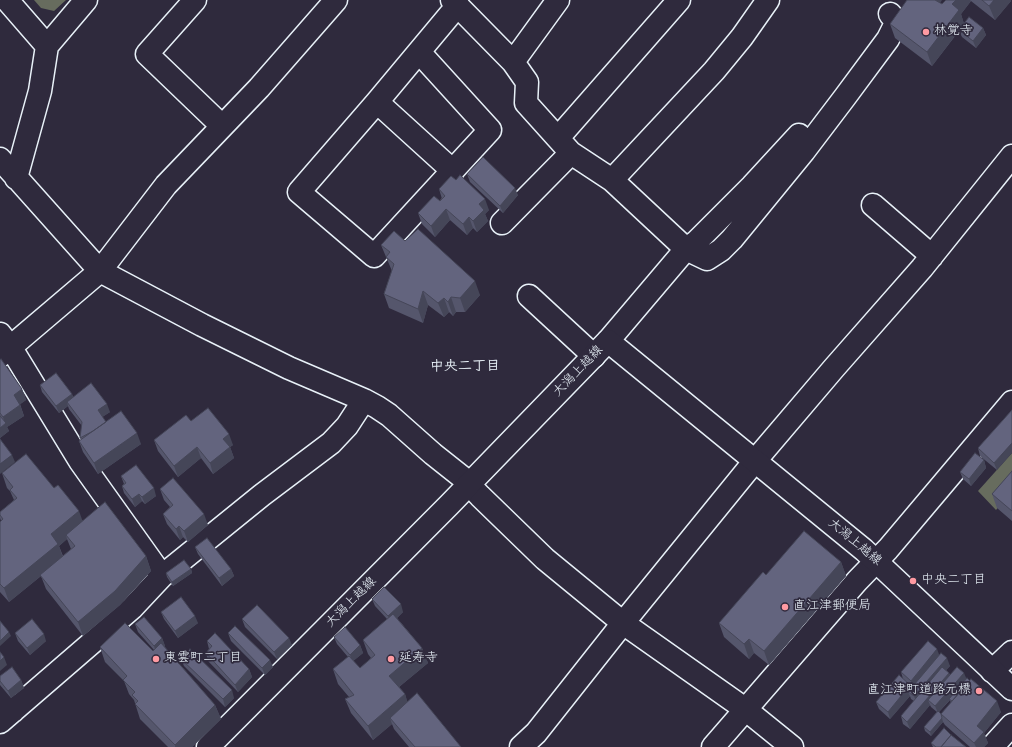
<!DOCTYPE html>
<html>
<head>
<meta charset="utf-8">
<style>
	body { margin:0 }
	canvas { display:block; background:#2f2a3d }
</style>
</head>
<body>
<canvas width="1012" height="747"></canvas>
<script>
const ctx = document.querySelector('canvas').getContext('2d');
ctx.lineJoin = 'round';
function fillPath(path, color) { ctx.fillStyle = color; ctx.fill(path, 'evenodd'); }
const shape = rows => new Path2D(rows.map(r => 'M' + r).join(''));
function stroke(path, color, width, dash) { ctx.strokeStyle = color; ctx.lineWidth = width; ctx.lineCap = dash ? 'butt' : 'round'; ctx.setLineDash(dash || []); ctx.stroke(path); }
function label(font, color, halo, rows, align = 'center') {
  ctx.font = font + ' "Gochi Hand","Klee One",sans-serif'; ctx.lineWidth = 3.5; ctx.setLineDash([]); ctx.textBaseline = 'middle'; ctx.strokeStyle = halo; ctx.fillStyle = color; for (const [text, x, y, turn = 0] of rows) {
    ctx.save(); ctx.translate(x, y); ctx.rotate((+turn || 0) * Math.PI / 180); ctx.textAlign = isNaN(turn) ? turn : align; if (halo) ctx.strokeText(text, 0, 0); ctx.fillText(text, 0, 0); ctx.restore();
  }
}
const green = shape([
	[34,0,66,0,54,11,41,8],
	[1012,453,1012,491,996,510,978,491]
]);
const minor = shape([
	[7,0,47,46],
	[195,0,147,54,222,126],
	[452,0,513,62,527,82,526,103,571,153,612,180,686,249,707,259,721,250,732,239,804,151,845,97,888,39,894,27,896,21,890,14],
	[419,52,490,130,374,256,299,192,377,102,458,5],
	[513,62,558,0],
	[377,102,453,171],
	[558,138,679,0],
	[0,159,100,271,202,325,289,368,364,400,377,407,389,415,433,454,462,477,480,496,545,559,623,623,745,709,792,747],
	[16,178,40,91,47,46,86,0],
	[612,180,714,71,742,37,768,0],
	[873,205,932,256],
	[502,223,571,153],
	[529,296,594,356],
	[0,334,11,348,80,461,162,576],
	[608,341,686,249,696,242,752,186,799,135],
	[0,356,100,271,166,185,259,88,336,0],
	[992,671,1012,652],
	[0,693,13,711],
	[0,722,132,608,162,576,262,495,331,443,347,426,364,400],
	[521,747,536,733,623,623,754,462,834,368,922,268,1012,156],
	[713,747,857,581,888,549,1012,402],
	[992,747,1012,725]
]);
const major = shape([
	[208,747,449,505,608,341,864,550,1012,689]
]);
const wall = shape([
	[946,0,1011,0,1011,1,995,20,971,1,961,14,964,24,983,28,986,35,976,48,962,37,959,31,932,66,895,38,890,24,940,3,942,4],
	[467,174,518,195,503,213,470,182],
	[439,189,489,210,485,214,488,221,477,232,473,228,467,235,450,220,435,237,422,224,418,213,440,201,442,199],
	[405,241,480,295,465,312,456,312,453,316,449,312,444,317,428,305,423,323,389,308,384,294,392,271,381,245],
	[0,360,22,389,26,400,20,404,24,416,7,427,9,431,0,438],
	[40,385,72,394,73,397,110,412,102,417,106,422,141,444,98,474,83,452,79,441,81,440,80,438,82,426,69,409,68,406,59,413,42,392],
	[1012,410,997,470,980,456,978,448],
	[191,421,233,445,230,447,234,458,213,474,201,458,178,477,158,451,154,440],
	[984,460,986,468,971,486,963,479,960,472],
	[1012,471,1012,521,997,508,992,494],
	[2,473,54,488,83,521,146,556,151,571,120,605,83,636,46,589,41,576,9,602,0,592,0,522,1,521,0,518,0,512,14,500,10,491,7,488],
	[67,539,71,549,63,556,59,546],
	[121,476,156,496,145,504,142,501,135,507,124,493,122,486,124,484],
	[160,489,208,525,188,542,183,537,180,540,167,524,163,514,170,507,164,500],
	[195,547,231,569,234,576,222,586,198,554],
	[841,562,846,576,769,665,754,653,749,659,724,637,719,623,766,575],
	[191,569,192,573,173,586,167,577,166,573],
	[372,599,403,612,397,618,422,648,428,663,399,687,405,694,407,702,461,747,409,747,394,729,392,724,373,740,351,713,345,699,349,697,338,684,333,669,348,657,337,644,334,637,360,645,363,653,353,661,360,668,371,658,368,654,363,640,387,619,375,606],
	[161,612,198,623,178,638,164,619],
	[242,619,292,645,277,659,245,627],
	[135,624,162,638,165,646,164,646,215,705,221,719,192,747,168,747,140,719,134,700,129,694,124,681,105,662,100,647,153,651,154,650,138,632],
	[15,633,46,641,30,655,18,641],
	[228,633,273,667,265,675,231,641],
	[207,641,249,669,252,677,238,692,208,661,206,653,209,649],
	[940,655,950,666,946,670,949,673,950,675,966,679,1001,712,984,733,988,743,984,747,970,747,945,725,943,722,931,736,925,731,924,727,937,712,931,707,930,705,910,729,903,724,901,716,914,701,911,699,910,696,890,719,879,709,876,702,903,679,901,672],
	[950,700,951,703,941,714,939,712],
	[181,659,234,698,225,707,184,666],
	[0,676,21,680,24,688,11,698,0,685],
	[931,743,966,747,933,747]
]);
const shadedWall = shape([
	[931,0,942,0,935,11],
	[956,0,970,0,971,1,961,14,964,24,932,66,927,52,952,4],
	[994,0,1011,0,1011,1,995,20,989,6],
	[983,28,986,35,976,48,973,41],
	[515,188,518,195,503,213,500,206],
	[485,199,489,210,485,214,488,221,477,232,473,221,479,204],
	[446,209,450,220,435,237,431,226],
	[469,217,473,228,467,235,463,224],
	[475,281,480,295,465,312,460,298],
	[423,291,428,305,423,323,418,309],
	[451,297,456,312,453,316,448,302],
	[444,298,449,312,444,317,438,303],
	[22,389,26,400,18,406,14,395],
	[72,394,74,401,67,402,68,406,59,413,56,406],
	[107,404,110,412,101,418,98,410],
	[20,405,24,416,7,427,9,431,0,438,0,428,5,424,3,417],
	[137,433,141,444,98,474,94,463],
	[229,434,233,445,230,447,234,458,213,474,210,463,223,439],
	[1012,443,1012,453,997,470,994,463],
	[197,447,201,458,178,477,174,466],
	[12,455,15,462,0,474,0,464],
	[984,460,986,468,971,486,969,479],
	[154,488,156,496,145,504,142,497],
	[139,494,142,501,135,507,132,499],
	[79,511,84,525,66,535,67,539,59,546,63,558,9,602,4,588,51,534],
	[204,514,208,525,188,542,184,531],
	[179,526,183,537,180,540,176,529],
	[146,556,151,571,120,605,83,636,78,622],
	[841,562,846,576,769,665,764,651],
	[191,569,192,573,173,586,172,582],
	[231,569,234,576,222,586,219,578],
	[401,604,403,612,391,623,388,616],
	[195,616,198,623,178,638,175,631],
	[9,632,11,636,0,646,0,641],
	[44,634,46,641,30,655,27,648],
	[162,638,165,646,156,653,154,646],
	[289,638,292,645,277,659,274,652],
	[749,639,754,653,749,659,744,644],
	[360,645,363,653,352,662,350,655],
	[422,648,428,663,394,691,389,676],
	[937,649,940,657,913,688,911,681],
	[4,657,7,665,0,671,0,661],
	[947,658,950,666,917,704,914,696],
	[270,660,273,667,265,675,262,668],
	[249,669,252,677,238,692,235,685],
	[949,673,952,680,928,700,930,705,910,729,907,722],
	[964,673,967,680,938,713,935,706],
	[21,680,24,688,11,698,8,691],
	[910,685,913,693,908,692,910,696,890,719,888,712],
	[232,690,234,698,225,707,223,699],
	[405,694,410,709,390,718,392,724,373,740,368,726],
	[997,701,1001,712,984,733,988,743,984,747,976,747,974,743,977,726],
	[215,705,221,719,192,747,175,747,175,745],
	[942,718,943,722,931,736,930,732]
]);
const building = shape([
	[907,0,935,0,942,4,946,0,956,0,952,4,959,10,927,52,890,24,907,0],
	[982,0,994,0,989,6,982,0],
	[969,17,983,28,973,41,959,30,969,17],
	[483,157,515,188,500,206,467,174,483,157],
	[460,175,485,199,479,204,484,210,473,221,469,217,463,224,446,209,431,226,418,213,434,196,440,201,445,196,439,189,451,176,456,180,460,175],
	[418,229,475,281,460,298,451,297,448,302,444,298,438,303,423,291,418,309,384,294,394,264,386,257,390,252,381,245,394,231,405,241,418,229],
	[1,359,22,389,14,395,20,405,3,417,0,413,0,360,1,359],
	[56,373,72,394,56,406,40,385,56,373],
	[91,383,107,404,98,410,106,422,93,431,80,438,82,422,67,402,91,383],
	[208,408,229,434,223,439,230,447,210,463,197,447,174,466,154,440,186,415,191,421,208,408],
	[1012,410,1012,443,994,463,978,448,1012,410],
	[121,411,137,433,94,463,79,441,121,411],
	[0,416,6,423,0,428,0,416],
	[0,439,12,455,0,464,0,439],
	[975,453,984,460,969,479,960,472,975,453],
	[26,454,54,488,58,485,79,511,51,534,58,544,4,588,0,584,0,522,3,519,0,515,0,512,17,498,10,490,13,487,2,473,26,454],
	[136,465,154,488,142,497,139,494,132,499,122,486,126,483,121,476,136,465],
	[1012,471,1012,511,992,494,1012,471],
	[173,478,204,514,184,531,179,526,176,529,163,514,173,505,160,489,173,478],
	[105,502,146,556,115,591,78,622,40,575,75,546,66,535,105,502],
	[804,531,841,562,764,651,749,639,744,644,719,623,763,572,766,575,804,531],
	[207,538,231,569,219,578,195,547,207,538],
	[184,560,191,569,172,582,166,573,184,560],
	[384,587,401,604,388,616,372,599,384,587],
	[181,597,195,616,175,631,161,612,181,597],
	[257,605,289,638,274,652,242,619,257,605],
	[393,614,422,648,389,676,405,694,368,726,345,699,354,695,333,669,349,656,360,668,375,655,363,640,393,614],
	[144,617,162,638,154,646,135,624,144,617],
	[32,619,44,634,27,648,15,633,32,619],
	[0,621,9,632,0,641,0,621],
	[125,623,153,651,161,643,215,705,175,745,135,704,138,701,132,695,135,692,123,680,127,676,100,647,125,623],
	[235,626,270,660,262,668,228,633,235,626],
	[345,627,360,645,350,655,334,637,345,627],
	[215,633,249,669,235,685,206,653,212,646,207,641,215,633],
	[928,641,937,649,911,681,901,672,928,641],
	[190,649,232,690,223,699,181,659,190,649],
	[0,652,4,657,0,661,0,652],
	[941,653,947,658,914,696,908,692,941,653],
	[12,667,21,680,8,691,0,681,0,676,12,667],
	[942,667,949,673,907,722,901,716,942,667],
	[957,667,964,673,935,706,928,700,957,667],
	[899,675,910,685,888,712,876,702,899,675],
	[967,678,970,681,952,701,949,699,967,678],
	[971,679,997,701,977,726,984,732,974,743,941,714,971,679],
	[417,693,461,747,415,747,390,718,417,693],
	[938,711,941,714,942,718,930,732,924,727,938,711],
	[944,728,951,735,941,747,936,747,931,743,944,728],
	[951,735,966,747,941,747,951,735]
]);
const markers = [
	[926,32,4,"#ff9aa2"],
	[913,581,4,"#ff9aa2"],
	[785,607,4,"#ff9aa2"],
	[156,659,4,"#ff9aa2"],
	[391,659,4,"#ff9aa2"],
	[979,691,4,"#ff9aa2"]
];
const poiNames = [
	["林覚寺",934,32],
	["中央二丁目",921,581],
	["直江津郵便局",793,607],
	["東雲町二丁目",164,659],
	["延寿寺",399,659],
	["直江津町道路元標",971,691,"right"]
];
const streetNames = [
	["大潟上越線",579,372,-46],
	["大潟上越線",854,543,40],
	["大潟上越線",352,603,-45]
];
const neighbourhoodNames = [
	["中央二丁目",465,368]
];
fillPath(green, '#676c5e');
stroke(minor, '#e8f1f8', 25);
stroke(major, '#e8f1f8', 25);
stroke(minor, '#2f2a3d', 22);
stroke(major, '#2f2a3d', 22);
fillPath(wall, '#55566c');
fillPath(shadedWall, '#454658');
fillPath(building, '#63647e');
stroke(building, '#454658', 1);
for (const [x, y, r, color] of markers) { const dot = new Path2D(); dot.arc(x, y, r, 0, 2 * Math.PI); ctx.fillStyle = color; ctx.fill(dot); stroke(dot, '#2f2a3d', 1.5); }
label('13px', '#e8f1f8', '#2f2a3d', poiNames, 'left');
label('13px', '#e8f1f8', '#2f2a3d', streetNames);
label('bold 14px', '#e8f1f8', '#2f2a3d', neighbourhoodNames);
</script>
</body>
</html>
